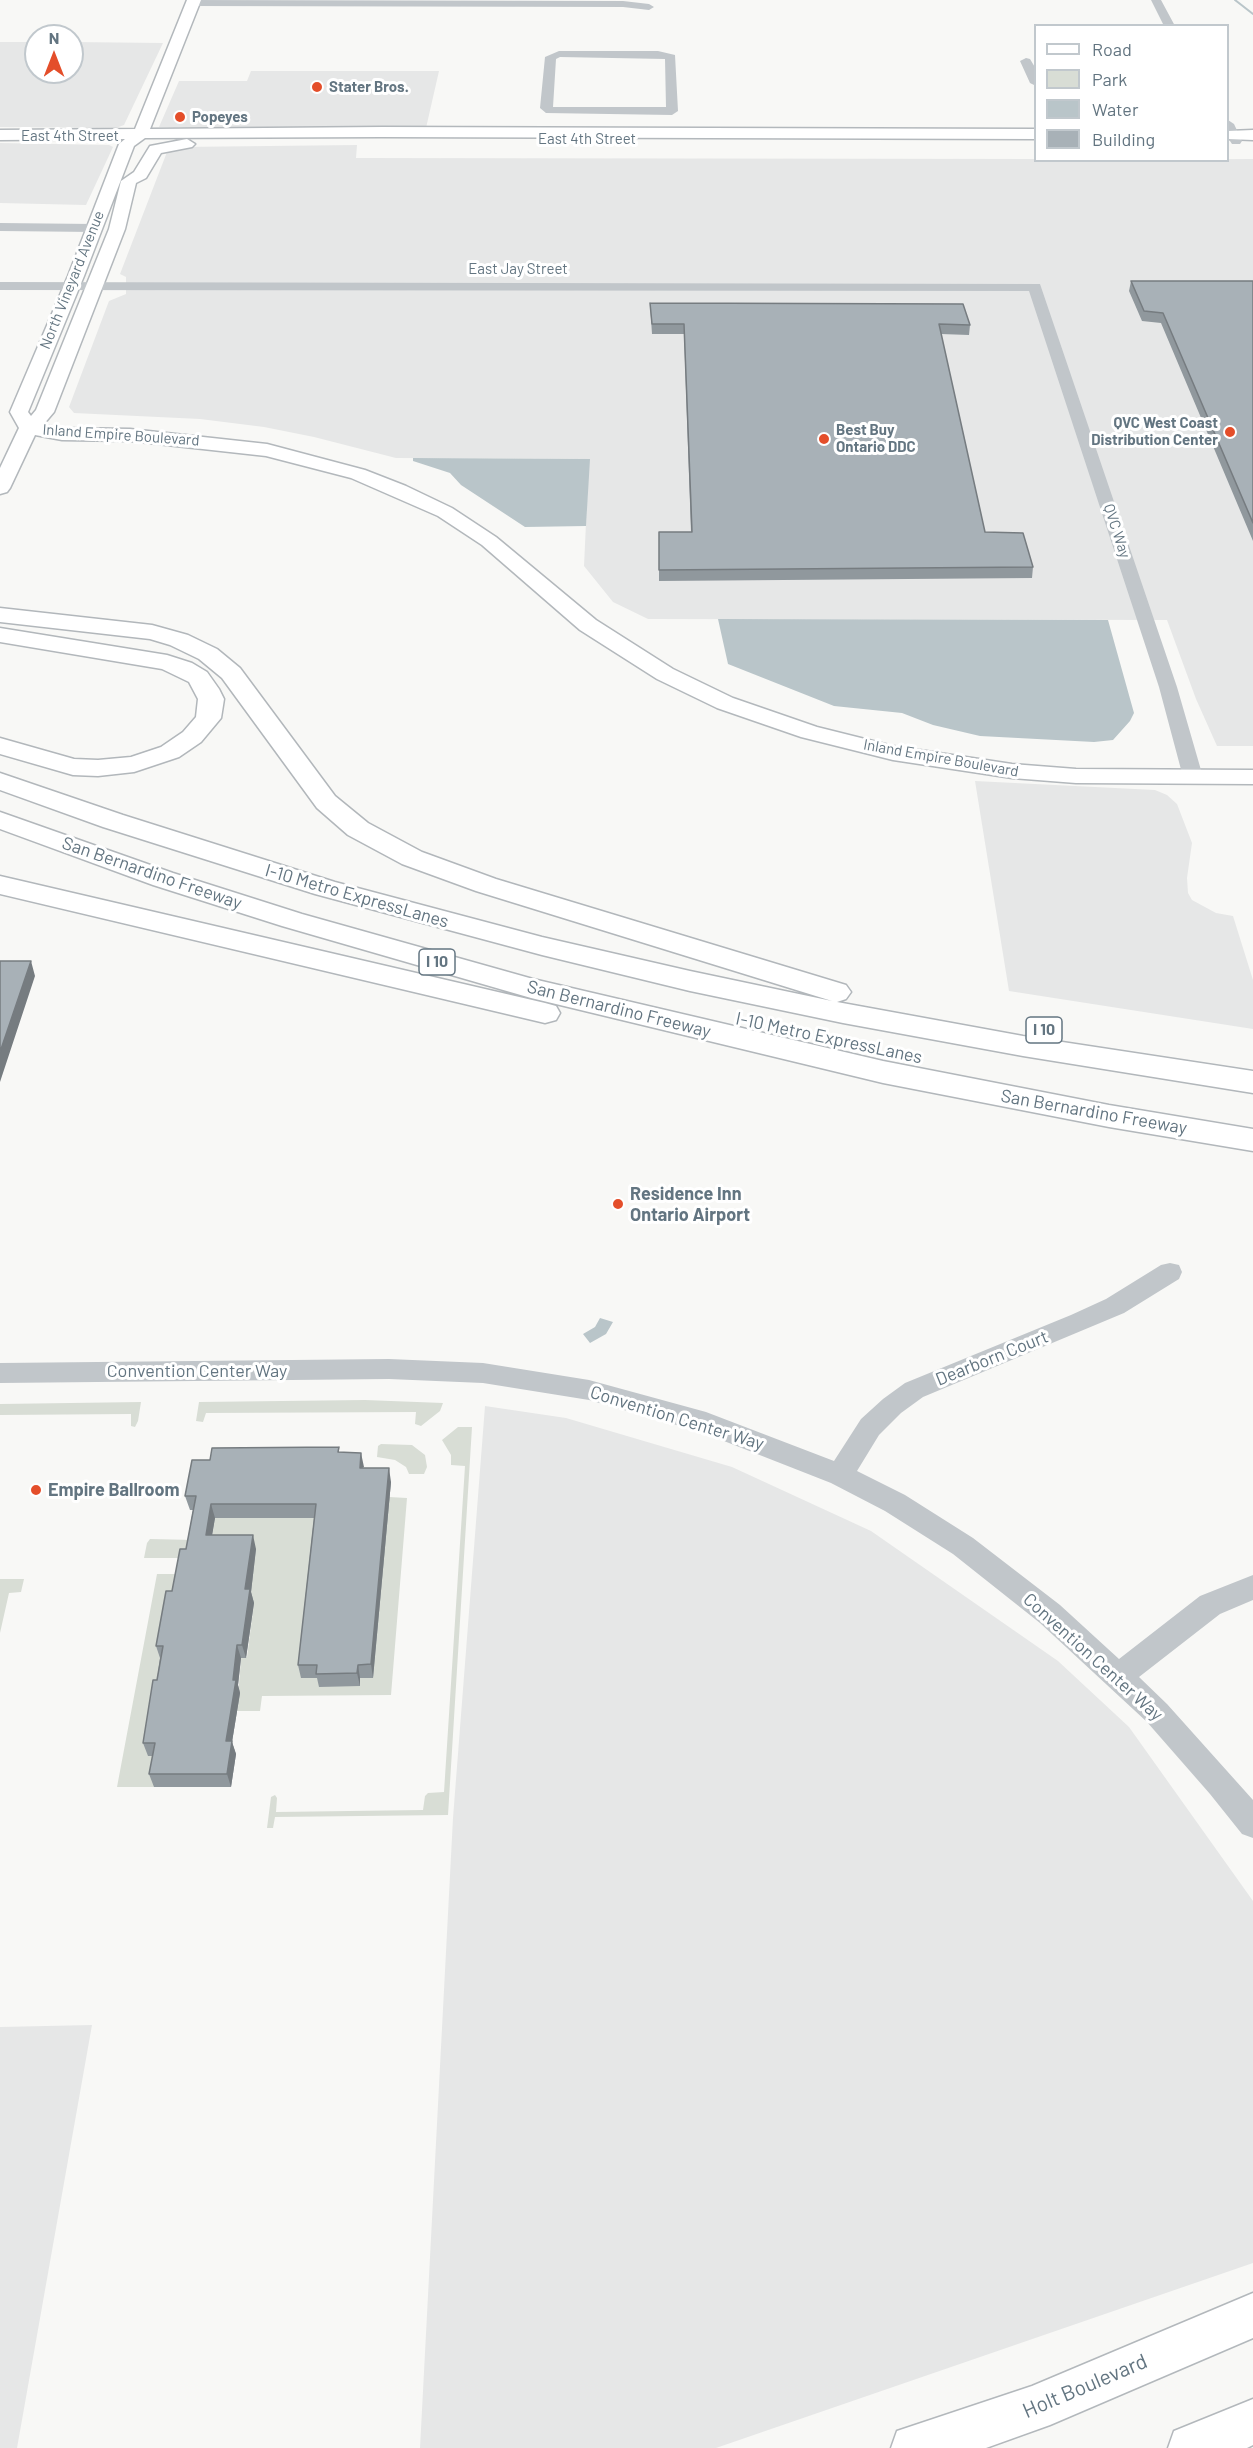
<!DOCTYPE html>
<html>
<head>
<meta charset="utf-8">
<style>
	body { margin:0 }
	#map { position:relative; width:1253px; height:2448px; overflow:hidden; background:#f8f8f6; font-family:Barlow,sans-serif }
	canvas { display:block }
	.legend { position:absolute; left:1034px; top:24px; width:195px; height:138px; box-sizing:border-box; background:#fff; border:2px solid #c1c8cd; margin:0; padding:8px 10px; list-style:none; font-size:18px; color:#637581 }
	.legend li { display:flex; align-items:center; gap:12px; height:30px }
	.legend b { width:30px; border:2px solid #c1c8cd }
	.north { position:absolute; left:24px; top:24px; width:60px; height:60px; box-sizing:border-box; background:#fff; border:2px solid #c1c8cd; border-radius:50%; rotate:0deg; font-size:16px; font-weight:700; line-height:24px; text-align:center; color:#637581 }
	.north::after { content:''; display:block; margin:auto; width:21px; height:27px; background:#e44e2a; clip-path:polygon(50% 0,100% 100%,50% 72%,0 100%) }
</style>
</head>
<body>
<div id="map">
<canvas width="1253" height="2448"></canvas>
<ul class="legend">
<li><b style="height:8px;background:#fff"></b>Road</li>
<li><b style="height:16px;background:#d8ddd5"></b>Park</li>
<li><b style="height:16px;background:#b9c5c9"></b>Water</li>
<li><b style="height:16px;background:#a8b1b7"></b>Building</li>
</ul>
<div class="north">N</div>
</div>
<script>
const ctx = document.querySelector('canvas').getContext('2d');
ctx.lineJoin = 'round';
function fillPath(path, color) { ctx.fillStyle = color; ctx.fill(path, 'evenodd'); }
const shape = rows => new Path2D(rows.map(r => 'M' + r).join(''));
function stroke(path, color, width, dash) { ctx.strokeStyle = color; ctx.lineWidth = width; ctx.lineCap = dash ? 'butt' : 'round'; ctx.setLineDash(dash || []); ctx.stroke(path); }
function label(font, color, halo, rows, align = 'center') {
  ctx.font = font + ' Barlow,sans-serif'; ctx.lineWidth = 6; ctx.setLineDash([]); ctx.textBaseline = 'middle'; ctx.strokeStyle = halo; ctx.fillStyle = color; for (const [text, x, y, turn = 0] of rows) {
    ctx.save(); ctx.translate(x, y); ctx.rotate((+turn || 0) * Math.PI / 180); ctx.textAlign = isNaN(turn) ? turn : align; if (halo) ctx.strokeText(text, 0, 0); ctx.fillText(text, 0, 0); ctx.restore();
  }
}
const built = shape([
	[0,42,36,42,36,72,72,72,72,42,163,43,124,125,116,128,0,127],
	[251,71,439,71,426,128,159,127,179,81,247,81],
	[0,143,109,145,113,147,86,205,0,203],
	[357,145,356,158,1035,159,1036,160,1253,159,1253,746,1217,746,1196,699,1167,620,648,619,613,602,584,566,589,459,396,458,314,437,264,427,200,419,74,413,69,407,109,301,126,294,126,277,120,274,167,152,180,147],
	[975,781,1155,790,1167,795,1177,804,1192,843,1187,878,1188,893,1192,900,1216,913,1233,916,1253,980,1253,1029,1009,991],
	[485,1406,566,1418,732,1467,871,1531,1058,1661,1129,1727,1253,1901,1253,2263,716,2448,420,2448,453,1818],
	[92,2025,17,2448,0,2448,0,2027]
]);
const green = shape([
	[365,1400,443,1403,440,1411,421,1426,415,1424,416,1412,206,1413,203,1422,196,1421,199,1402],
	[141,1402,138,1421,135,1427,131,1426,131,1414,0,1415,0,1404],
	[458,1427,472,1427,448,1815,275,1817,273,1828,267,1828,271,1797,275,1795,277,1798,276,1812,423,1810,425,1796,428,1793,444,1792,465,1466,451,1465,451,1455,442,1440],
	[381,1444,412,1445,425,1455,427,1467,424,1474,409,1474,406,1467,395,1460,377,1457,378,1446],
	[389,1497,407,1498,391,1695,262,1696,260,1711,237,1711,241,1658,247,1657,254,1603,249,1603,256,1550,210,1549,215,1518,319,1518,320,1678,359,1686,360,1678,373,1678],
	[150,1539,195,1540,191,1558,144,1558,147,1543],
	[157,1574,182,1574,148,1755,160,1756,154,1787,117,1787],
	[0,1579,24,1579,21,1592,9,1593,0,1633]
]);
const water = shape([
	[413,458,590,459,586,526,525,527,461,485,450,473,413,461],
	[718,619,1108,620,1134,713,1130,721,1113,740,1094,742,980,736,933,725,902,713,834,706,728,664],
	[600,1318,613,1322,606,1334,590,1343,583,1334,595,1327]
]);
const stream = shape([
	[1235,0,1253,14]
]);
const minor = shape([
	[192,0,623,1,649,4,654,7,649,10,623,7,193,6,188,3,192,0],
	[1151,0,1161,0,1175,26,1164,26,1151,0],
	[559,51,658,51,675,55,678,111,672,115,546,113,540,108,545,57,559,51],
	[560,57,665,59,666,107,553,107,556,59,560,57],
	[1026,58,1030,59,1036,69,1036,86,1030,83,1020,61,1026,58],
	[1228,120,1234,124,1242,141,1240,144,1232,144,1230,141,1228,136,1228,120],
	[0,223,94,224,101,228,94,232,0,231,0,223],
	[0,282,1040,284,1177,687,1203,777,1200,781,1193,783,1186,781,1183,777,1159,687,1029,291,0,290,0,282],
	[1170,1263,1179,1265,1182,1272,1179,1279,1124,1313,923,1397,901,1413,879,1435,857,1471,905,1495,973,1538,1060,1605,1119,1659,1200,1596,1253,1575,1253,1600,1220,1614,1139,1677,1167,1704,1253,1800,1253,1838,1242,1834,1210,1794,1147,1722,1040,1623,953,1554,885,1511,831,1483,701,1432,589,1400,483,1383,389,1379,0,1383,0,1363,389,1359,483,1363,589,1380,706,1412,834,1461,861,1419,883,1399,905,1383,1071,1315,1106,1299,1161,1265,1170,1263]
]);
const major = shape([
	[187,0,201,0,150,129,382,127,1036,129,1036,139,382,137,145,138,134,146,84,276,28,412,31,416,36,410,109,229,121,181,134,172,150,146,187,139,195,144,192,147,161,153,146,178,136,183,125,229,54,412,43,425,62,428,130,429,267,444,365,470,406,486,452,508,496,537,596,620,673,669,733,698,817,727,893,746,1012,764,1076,769,1253,770,1253,784,1076,783,1012,778,893,760,801,737,717,708,657,679,580,630,482,545,438,516,351,478,266,456,130,441,62,440,35,435,10,488,7,492,0,494,0,468,19,428,10,412,68,276,119,144,125,139,0,140,0,130,135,129,187,0],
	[1253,130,1253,140,1228,139,1228,131,1253,130],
	[1253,2293,1253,2338,1050,2425,986,2448,891,2448,897,2431,1032,2386,1253,2293],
	[1253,2399,1253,2445,1247,2448,1168,2448,1174,2431,1253,2399]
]);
const highway = shape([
	[0,608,152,625,188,635,217,649,240,668,335,796,368,823,422,852,496,879,846,985,851,992,846,999,837,1002,1023,1036,1253,1071,1253,1093,1023,1056,843,1023,690,991,542,955,315,894,103,827,0,790,0,773,123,815,335,882,542,937,690,971,832,1001,476,891,402,864,348,835,317,808,222,678,199,659,170,645,150,639,0,622,0,608],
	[0,628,167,655,192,663,207,672,219,689,224,699,221,718,201,742,179,757,134,772,98,776,73,775,0,754,0,738,74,759,98,760,131,757,161,747,183,732,196,717,198,699,189,682,162,669,0,642,0,628],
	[0,812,173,873,302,914,533,979,883,1061,1109,1105,1253,1129,1253,1151,1109,1127,883,1083,531,998,282,926,153,885,0,829,0,812],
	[0,876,545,1003,556,1006,560,1013,556,1020,545,1023,0,894,0,876]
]);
const wall = shape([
	[1131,281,1253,281,1253,541,1161,323,1142,321,1129,291],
	[650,303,970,325,969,335,941,334,985,532,1033,567,1032,578,659,581,659,532,691,532,684,334,652,334],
	[339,1447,339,1452,364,1468,391,1482,373,1678,360,1678,360,1686,319,1687,317,1678,301,1678,298,1665,314,1518,215,1518,212,1535,256,1549,251,1592,254,1603,246,1658,241,1658,238,1685,240,1693,232,1742,236,1754,231,1787,154,1787,149,1774,153,1756,148,1756,143,1743,157,1680,160,1658,156,1646,172,1591,186,1549,193,1510,190,1510,185,1496,210,1460]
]);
const shadedWall = shape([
	[31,961,35,976,0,1082,0,1052],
	[361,1453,364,1467,360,1468],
	[389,1468,391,1482,373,1678,371,1664],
	[211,1504,215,1518,210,1548,206,1535],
	[253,1535,256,1549,251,1592,254,1603,246,1658,242,1645,245,1589],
	[237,1645,241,1658,238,1685,240,1693,232,1742,236,1754,231,1787,227,1774,226,1741],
	[358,1665,360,1678,360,1686,357,1673]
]);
const building = shape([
	[1131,281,1253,281,1253,523,1163,313,1144,311,1131,281],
	[650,303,963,304,970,325,939,324,985,532,1023,533,1033,567,659,570,659,532,692,532,684,324,652,324,650,303],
	[0,961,31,961,0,1052,0,961],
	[339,1447,338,1452,361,1453,360,1468,389,1468,371,1664,358,1665,357,1673,316,1674,317,1665,298,1665,316,1504,211,1504,206,1535,253,1535,245,1589,250,1589,242,1645,237,1645,233,1680,236,1680,226,1741,232,1741,227,1774,149,1774,155,1743,143,1743,153,1680,157,1680,163,1646,156,1646,166,1591,172,1591,180,1549,186,1549,196,1496,185,1496,192,1460,210,1460,212,1448,339,1447]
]);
const markers = [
	[317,87,6,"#e44e2a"],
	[180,117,6,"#e44e2a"],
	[1230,432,6,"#e44e2a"],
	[824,439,6,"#e44e2a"],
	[618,1204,6,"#e44e2a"],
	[36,1490,6,"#e44e2a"]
];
const farPoinames = [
	["Stater Bros.",329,87],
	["Popeyes",192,117],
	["QVC West Coast",1218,423,"right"],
	["Distribution Center",1218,440,"right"],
	["Best Buy",836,430],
	["Ontario DDC",836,447]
];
const farStreetnames = [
	["East 4th Street",70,136],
	["East 4th Street",587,139],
	["East Jay Street",518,269],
	["North Vineyard Avenue",72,280,-68],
	["Inland Empire Boulevard",121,435,4],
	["QVC Way",1117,531,72],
	["Inland Empire Boulevard",941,758,10]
];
const shields = [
	[437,962,36],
	[1044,1030,36]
];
const shieldNames = [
	["I 10",437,962],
	["I 10",1044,1030]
];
const streetNames = [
	["San Bernardino Freeway",152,873,19],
	["I-10 Metro ExpressLanes",357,896,16],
	["San Bernardino Freeway",619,1009,14],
	["I-10 Metro ExpressLanes",829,1038,12],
	["San Bernardino Freeway",1094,1112,10],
	["Dearborn Court",992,1358,-22],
	["Convention Center Way",197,1371],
	["Convention Center Way",677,1418,17],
	["Convention Center Way",1093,1657,42]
];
const poiNames = [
	["Residence Inn",630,1194],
	["Ontario Airport",630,1215],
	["Empire Ballroom",48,1490]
];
const nearStreetnames = [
	["Holt Boulevard",1085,2386,-23]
];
fillPath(built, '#e6e7e7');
fillPath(green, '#d8ddd5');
fillPath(water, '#b9c5c9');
stroke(stream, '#b9c5c9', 2);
stroke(major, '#b3b8bc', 3);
stroke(highway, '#b2b7bb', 3);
fillPath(minor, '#c1c6ca');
fillPath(major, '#fff');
fillPath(highway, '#fff');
fillPath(wall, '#90989d');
fillPath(shadedWall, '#767c80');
fillPath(building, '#a8b1b7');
stroke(building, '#767c80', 1.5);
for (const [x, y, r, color] of markers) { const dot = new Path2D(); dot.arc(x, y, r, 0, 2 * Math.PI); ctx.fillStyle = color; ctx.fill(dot); stroke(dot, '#fff', 2); }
label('bold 15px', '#637581', '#fff', farPoinames, 'left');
label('15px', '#637581', '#fff', farStreetnames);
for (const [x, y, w] of shields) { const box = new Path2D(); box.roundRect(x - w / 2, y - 13, w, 26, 4.5); ctx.fillStyle = '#fff'; ctx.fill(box); stroke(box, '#637581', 1.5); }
label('bold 16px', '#637581', null, shieldNames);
label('18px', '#637581', '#fff', streetNames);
label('bold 18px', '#637581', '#fff', poiNames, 'left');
label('21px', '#637581', '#fff', nearStreetnames);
</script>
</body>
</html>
